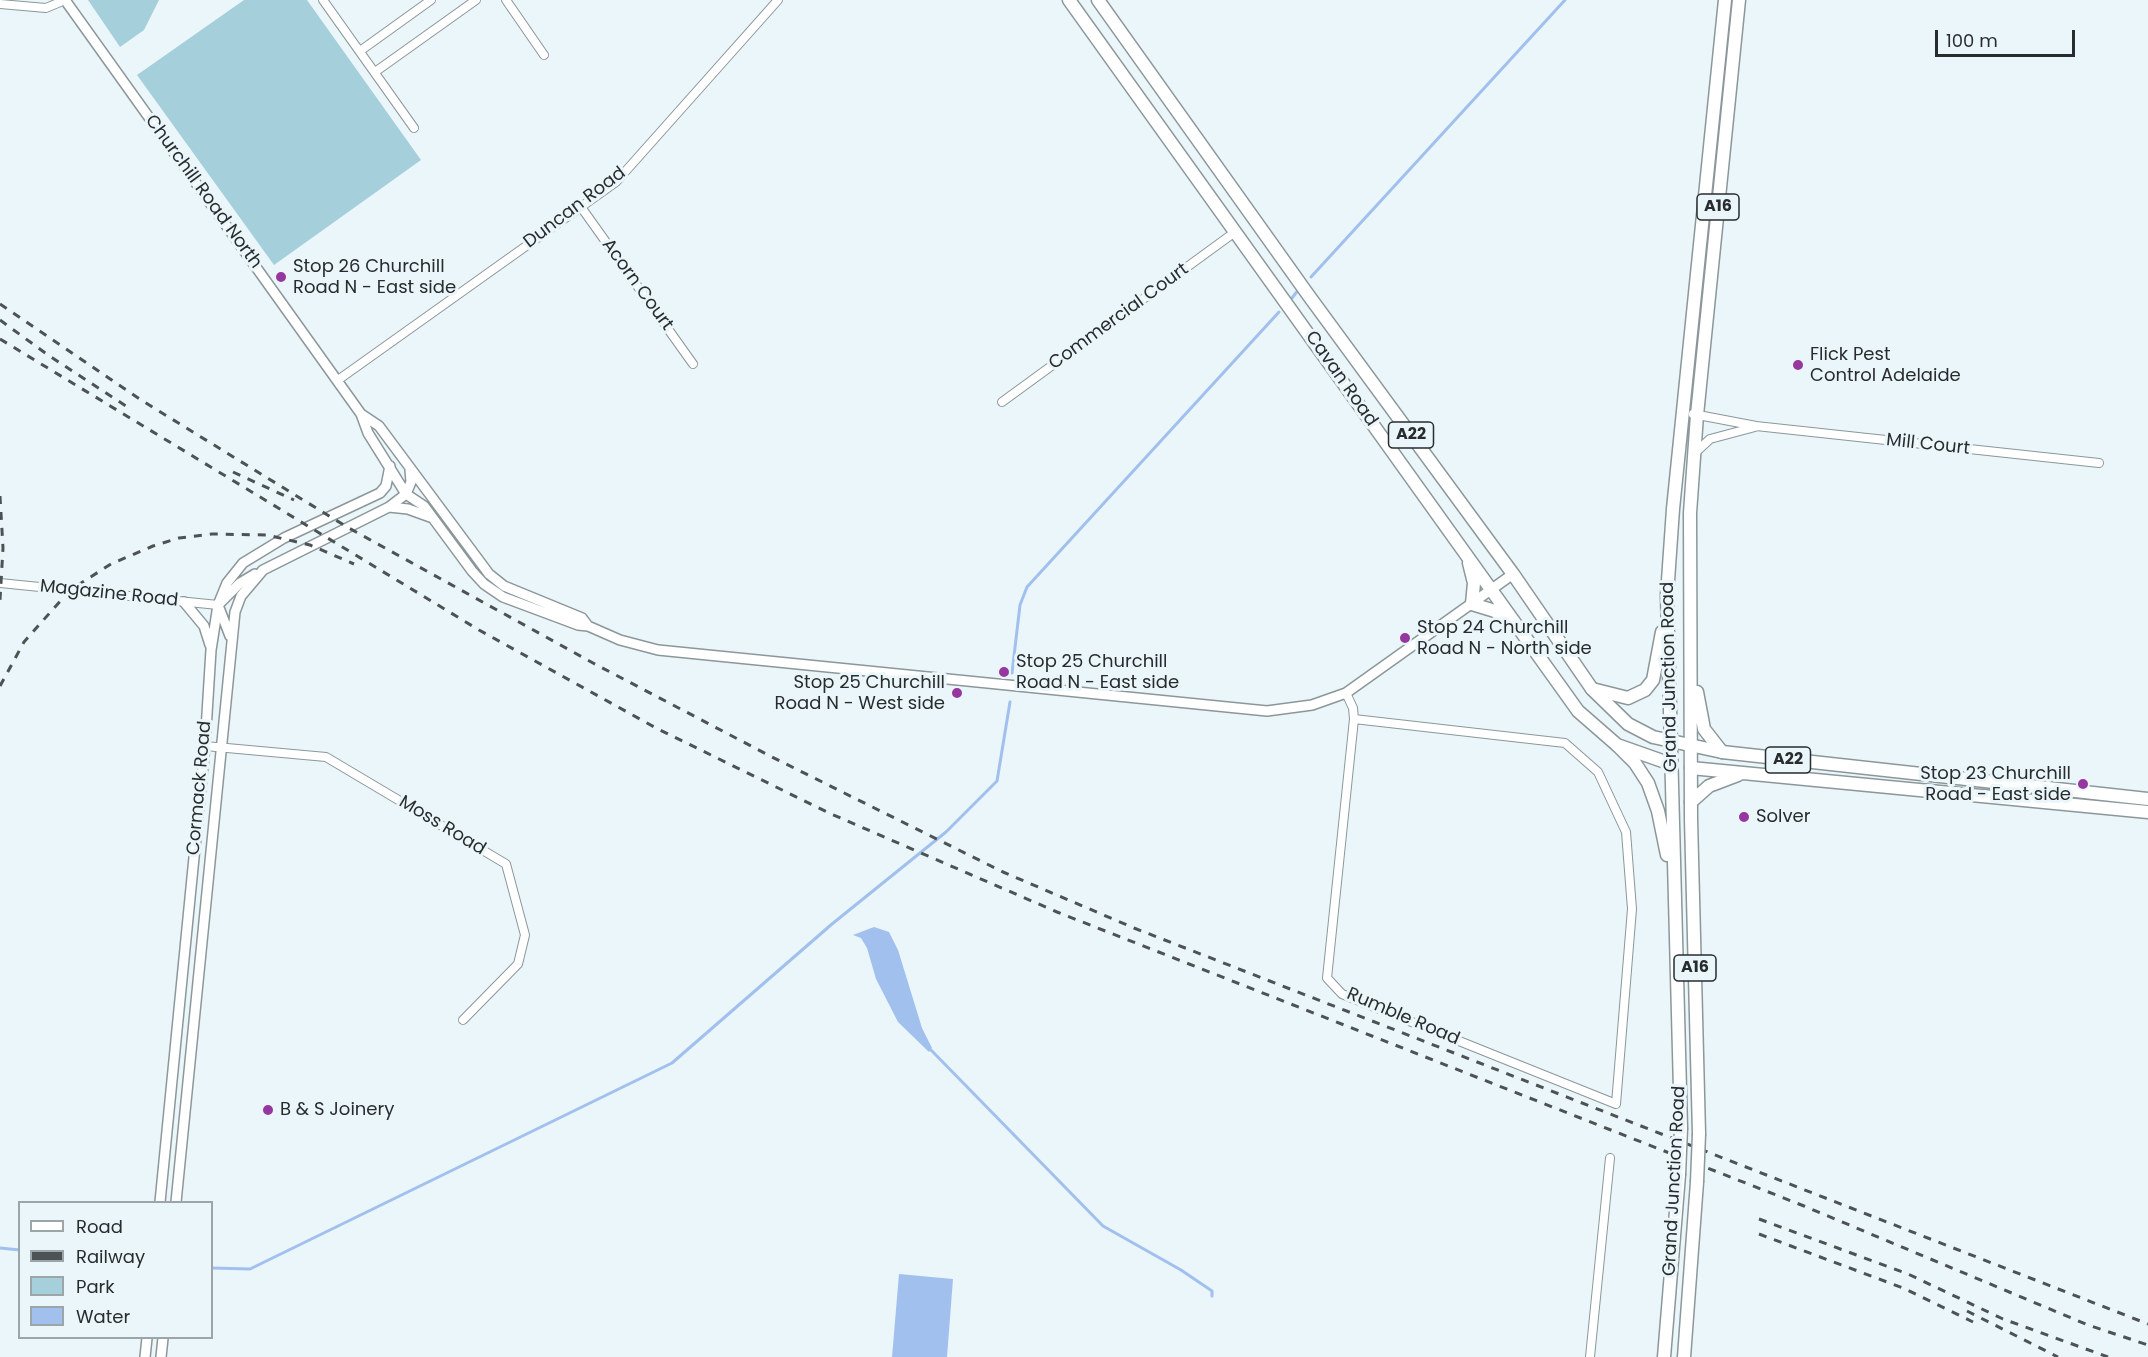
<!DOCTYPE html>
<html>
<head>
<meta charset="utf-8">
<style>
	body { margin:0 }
	#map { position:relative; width:2148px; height:1357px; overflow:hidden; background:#eaf6f9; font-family:Poppins,sans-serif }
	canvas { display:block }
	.legend { position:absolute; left:18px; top:1201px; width:195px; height:138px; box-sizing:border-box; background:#eaf6f9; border:2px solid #9ca5a8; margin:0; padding:8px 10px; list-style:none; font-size:18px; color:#282c2e }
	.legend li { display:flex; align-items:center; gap:12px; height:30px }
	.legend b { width:30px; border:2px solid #9ca5a8 }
	.scale { position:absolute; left:1935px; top:30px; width:140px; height:27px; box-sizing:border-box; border:3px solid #282c2e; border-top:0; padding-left:8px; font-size:18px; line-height:21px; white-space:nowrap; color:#282c2e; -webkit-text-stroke:4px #eaf6f9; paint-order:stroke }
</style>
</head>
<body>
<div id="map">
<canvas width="2148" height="1357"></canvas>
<ul class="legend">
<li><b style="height:8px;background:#fff"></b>Road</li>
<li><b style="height:8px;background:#4d5355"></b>Railway</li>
<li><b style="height:16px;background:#a5cfdb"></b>Park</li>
<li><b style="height:16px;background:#a2c0ee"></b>Water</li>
</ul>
<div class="scale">100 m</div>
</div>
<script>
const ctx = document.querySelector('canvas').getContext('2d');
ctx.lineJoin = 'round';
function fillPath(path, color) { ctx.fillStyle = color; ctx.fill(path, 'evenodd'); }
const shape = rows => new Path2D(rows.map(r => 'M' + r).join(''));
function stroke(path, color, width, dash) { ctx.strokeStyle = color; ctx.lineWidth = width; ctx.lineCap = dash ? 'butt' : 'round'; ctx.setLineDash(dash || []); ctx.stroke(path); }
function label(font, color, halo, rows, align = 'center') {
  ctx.font = font + ' Poppins,sans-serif'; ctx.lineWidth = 6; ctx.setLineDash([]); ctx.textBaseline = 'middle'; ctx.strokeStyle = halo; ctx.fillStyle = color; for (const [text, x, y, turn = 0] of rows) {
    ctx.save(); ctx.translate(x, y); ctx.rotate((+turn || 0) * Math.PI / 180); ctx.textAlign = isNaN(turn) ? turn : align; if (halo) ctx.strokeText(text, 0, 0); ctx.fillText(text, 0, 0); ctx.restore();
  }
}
const green = shape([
	[88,0,159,0,144,30,120,47],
	[244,0,307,0,421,160,274,265,137,75]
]);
const water = shape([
	[874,927,889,932,898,950,922,1028,932,1048,929,1052,898,1022,876,979,867,948,861,938,853,935],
	[899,1274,953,1279,947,1357,892,1357]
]);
const stream = shape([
	[1311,277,1565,0],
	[1292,298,1299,289],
	[1012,673,1020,605,1027,587,1279,312],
	[931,1050,1103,1226,1181,1270,1212,1291,1212,1296],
	[0,1248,20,1250],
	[212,1268,250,1269,672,1063,832,924,946,832,997,781,1010,702]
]);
const minor = shape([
	[323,0,414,128],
	[506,0,544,55],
	[0,4,46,8,65,0],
	[360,51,431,0],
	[375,72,476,0],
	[581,207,693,364],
	[338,380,616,182,778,0],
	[1002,402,1235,232],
	[1693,414,1756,426,2099,463],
	[1696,452,1710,439,1755,427],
	[0,583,218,605],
	[1346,693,1353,708,1354,719,1327,978,1342,994,1616,1104,1632,909,1626,832,1598,772,1565,743,1354,719],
	[205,746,326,757,506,864,525,935,518,964,463,1020],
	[1590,1357,1610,1158]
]);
const tertiary = shape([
	[65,0,361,414,368,433,406,494,424,506,472,571,484,584,503,597,578,625,588,626,620,640,658,650,1267,711,1312,705,1346,693,1513,574],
	[361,414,379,426,489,574,504,586,582,618,588,626],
	[389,507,408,509,433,518],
	[184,602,204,626,210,645],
	[220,603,240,583,255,574],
	[218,605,230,636],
	[160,1202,205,746,211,650,218,605,227,583,243,563,284,538,380,493,386,486,390,466],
	[176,1202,235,612,241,596,263,570,389,507,406,494,411,482,410,470],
	[145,1357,147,1338],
	[161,1357,163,1338]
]);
const primary = shape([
	[1069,0,1578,711,1617,745,1671,764],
	[1098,0,1309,296,1513,574,1592,689,1628,724,1653,737,1722,752,2148,799],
	[1469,563,1474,583,1472,604,1495,611,1512,624],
	[1691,768,2148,812],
	[1691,802,1709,786,1738,775]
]);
const trunk = shape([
	[1592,689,1628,698,1645,690,1653,680,1662,632],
	[1697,692,1704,729,1722,752],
	[1617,745,1635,763,1648,783,1658,811,1667,855],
	[1681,1128,1667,595,1673,509,1725,0],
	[1699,1134,1691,819,1690,513,1697,415,1739,0],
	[1664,1357,1679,1175],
	[1684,1357,1697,1182]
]);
const rail = shape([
	[0,304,141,400,347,527,593,663,772,757,1003,872,1134,928,2148,1324],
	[0,320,48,355,129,408],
	[0,339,479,630,656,728,829,813,1057,912,1804,1206,2088,1325,2148,1345],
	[233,472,294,500],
	[0,496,3,548,0,600],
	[0,686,24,642,70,590,111,564,153,546,179,538,212,534,267,535,310,545,354,564],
	[1759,1219,1908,1274,2003,1319,2108,1357],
	[1759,1234,1903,1288,1973,1322],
	[1967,1311,2058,1357]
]);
const trunkBridge = shape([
	[1679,1175,1681,1128],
	[1697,1182,1699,1134]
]);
const markers = [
	[281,277,6,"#96379f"],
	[1798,365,6,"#96379f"],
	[1405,638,6,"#96379f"],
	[1004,672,6,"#96379f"],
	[957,693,6,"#96379f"],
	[2083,784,6,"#96379f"],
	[1744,817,6,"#96379f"],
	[268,1110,6,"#96379f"]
];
const shields = [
	[1718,207,42],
	[1411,435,45],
	[1788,760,45],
	[1695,968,42]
];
const shieldNames = [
	["A16",1718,207],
	["A22",1411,435],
	["A22",1788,760],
	["A16",1695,968]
];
const streetNames = [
	["Churchill Road North",203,192,54],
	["Duncan Road",575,208,-37],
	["Acorn Court",637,285,54],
	["Commercial Court",1119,317,-36],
	["Cavan Road",1341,379,55],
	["Mill Court",1928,445,6],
	["Magazine Road",109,594,6],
	["Grand Junction Road",1670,677,-91],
	["Cormack Road",200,788,-85],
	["Moss Road",442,826,31],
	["Rumble Road",1403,1017,23],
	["Grand Junction Road",1675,1181,-87]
];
const poiNames = [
	["Stop 26 Churchill",293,267],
	["Road N - East side",293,288],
	["Flick Pest",1810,355],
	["Control Adelaide",1810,376],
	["Stop 24 Churchill",1417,628],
	["Road N - North side",1417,649],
	["Stop 25 Churchill",1016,662],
	["Road N - East side",1016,683],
	["Stop 25 Churchill",945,683,"right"],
	["Road N - West side",945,704,"right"],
	["Stop 23 Churchill",2071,774,"right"],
	["Road - East side",2071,795,"right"],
	["Solver",1756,817],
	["B & S Joinery",280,1110]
];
fillPath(green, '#a5cfdb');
fillPath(water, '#a2c0ee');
stroke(stream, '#a2c0ee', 3);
stroke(minor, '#8c979a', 10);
stroke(tertiary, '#8c979a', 12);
stroke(primary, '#8c979a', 15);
stroke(trunk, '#8c979a', 15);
stroke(minor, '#fff', 8);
stroke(tertiary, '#fff', 9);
stroke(primary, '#fff', 12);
stroke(trunk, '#fff', 12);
stroke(rail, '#4d5355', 3, [8, 8]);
stroke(trunkBridge, '#8c979a', 15, []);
stroke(trunkBridge, '#fff', 12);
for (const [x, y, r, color] of markers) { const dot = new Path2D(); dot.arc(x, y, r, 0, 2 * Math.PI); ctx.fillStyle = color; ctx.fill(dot); stroke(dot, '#eaf6f9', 2); }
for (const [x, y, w] of shields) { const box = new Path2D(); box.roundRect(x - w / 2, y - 13, w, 26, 4.5); ctx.fillStyle = '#eaf6f9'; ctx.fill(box); stroke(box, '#282c2e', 1.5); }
label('bold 16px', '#282c2e', null, shieldNames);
label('18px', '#282c2e', '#eaf6f9', streetNames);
label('18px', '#282c2e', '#eaf6f9', poiNames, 'left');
</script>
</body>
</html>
